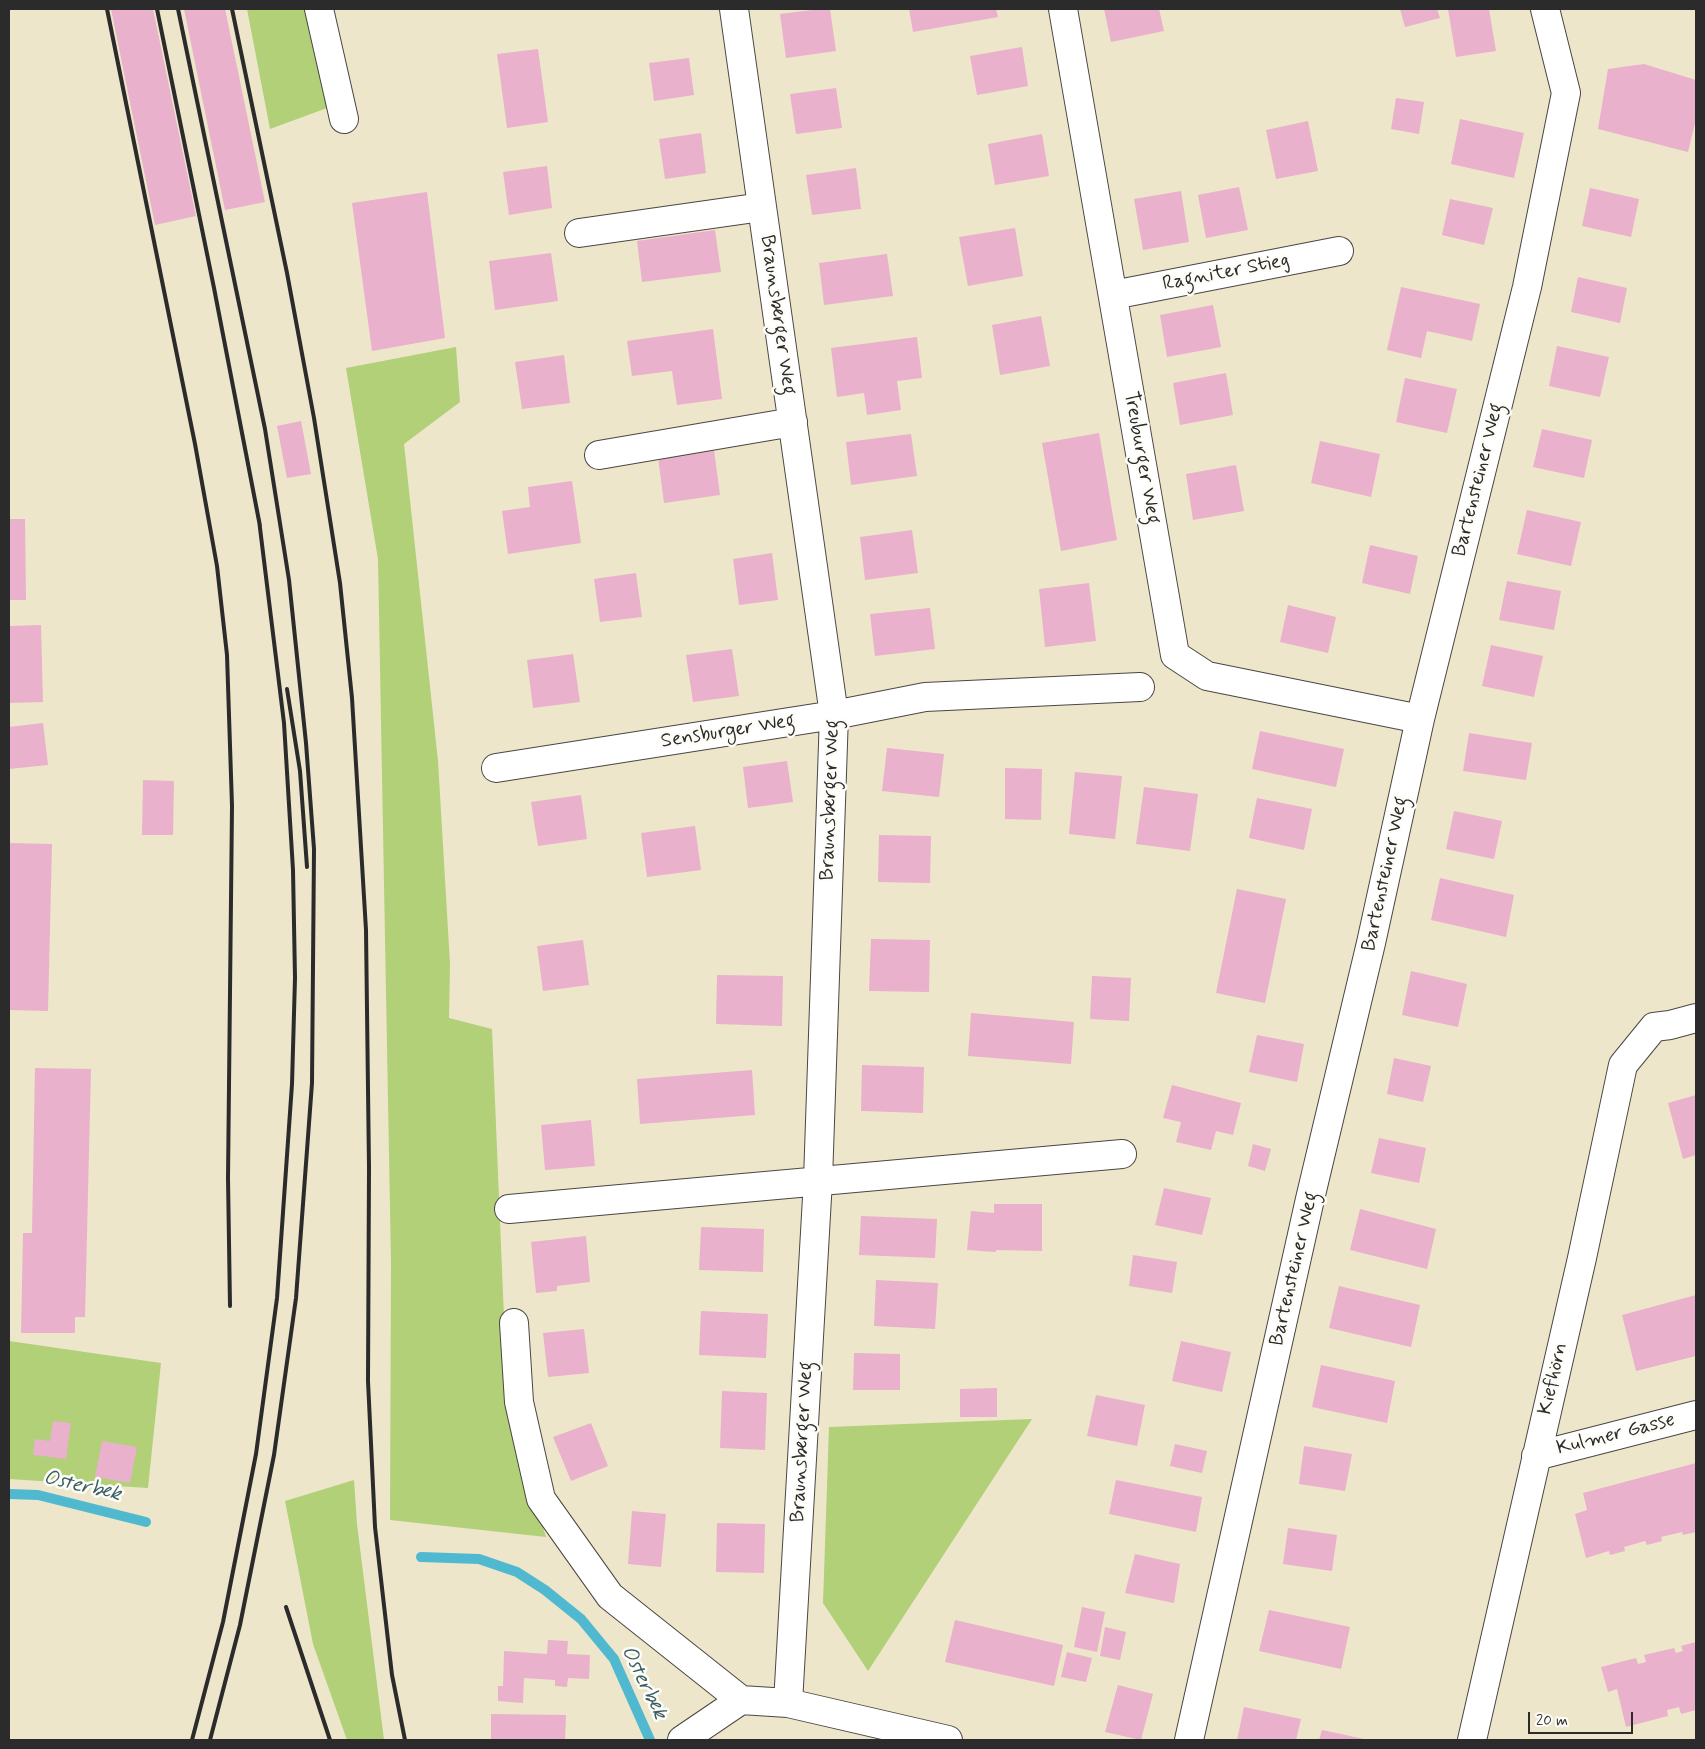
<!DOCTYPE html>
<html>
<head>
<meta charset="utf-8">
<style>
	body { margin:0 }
	#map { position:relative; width:1705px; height:1749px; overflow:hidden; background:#eee6ca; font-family:Mynerve,sans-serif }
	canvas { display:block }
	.frame { position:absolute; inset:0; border:10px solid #2b2b2b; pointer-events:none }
	.scale { position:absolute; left:1528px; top:1712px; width:105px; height:22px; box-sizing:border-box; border:2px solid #2b2b2b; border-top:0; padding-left:6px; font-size:15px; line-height:18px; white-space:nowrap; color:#2b2b2b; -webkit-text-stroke:4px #fdfcf7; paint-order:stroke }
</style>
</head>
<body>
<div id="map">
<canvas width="1705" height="1749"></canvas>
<div class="frame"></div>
<div class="scale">20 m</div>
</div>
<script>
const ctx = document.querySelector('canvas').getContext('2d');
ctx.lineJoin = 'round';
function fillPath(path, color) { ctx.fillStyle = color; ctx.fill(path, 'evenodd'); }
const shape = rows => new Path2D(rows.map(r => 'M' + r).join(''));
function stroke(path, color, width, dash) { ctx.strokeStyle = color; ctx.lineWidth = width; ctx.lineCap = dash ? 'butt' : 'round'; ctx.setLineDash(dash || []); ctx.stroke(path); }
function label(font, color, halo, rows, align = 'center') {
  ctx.font = font + ' Mynerve,sans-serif'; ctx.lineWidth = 5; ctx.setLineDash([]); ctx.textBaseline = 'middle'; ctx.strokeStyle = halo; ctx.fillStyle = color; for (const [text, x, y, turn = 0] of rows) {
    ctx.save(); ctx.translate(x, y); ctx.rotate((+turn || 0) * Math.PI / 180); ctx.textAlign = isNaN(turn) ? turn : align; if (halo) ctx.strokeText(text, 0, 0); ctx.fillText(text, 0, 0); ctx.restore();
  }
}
const green = shape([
	[247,9,305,9,327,108,270,129],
	[456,347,460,402,404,444,438,761,450,964,449,1018,492,1029,508,1414,546,1537,390,1520,391,1262,378,559,346,368],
	[9,1341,161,1363,148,1488,9,1479],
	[1032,1419,868,1671,823,1603,829,1427],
	[354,1480,357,1524,384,1740,347,1740,313,1644,285,1501]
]);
const stream = shape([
	[9,1494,38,1495,146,1522],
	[421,1557,479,1559,517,1572,545,1590,581,1619,614,1659,650,1740]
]);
const building = shape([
	[111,9,153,9,196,216,155,225],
	[184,9,225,9,265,202,225,210],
	[820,9,830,9,836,51,786,58,780,14],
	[909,9,996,9,998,17,913,32],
	[1104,9,1159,9,1164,31,1111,42],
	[1400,9,1437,9,1440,18,1405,27],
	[1448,9,1489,9,1496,51,1456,57],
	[1022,47,1028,86,977,95,970,56],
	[538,49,548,122,507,128,497,54],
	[689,58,694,95,654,101,649,63],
	[1644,64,1696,80,1696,119,1688,152,1598,129,1608,69],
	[836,88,842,128,796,134,790,94],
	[1396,98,1424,102,1419,134,1391,129],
	[1460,119,1524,133,1514,178,1451,164],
	[1308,121,1318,171,1276,179,1266,130],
	[701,133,706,173,665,179,659,139],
	[1042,134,1049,176,995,185,988,144],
	[547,166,552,208,509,215,503,172],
	[856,168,861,209,812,215,806,175],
	[1239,187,1248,230,1206,238,1198,195],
	[1590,188,1639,199,1631,237,1582,226],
	[1181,191,1189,242,1143,250,1134,199],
	[427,192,445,338,372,351,352,203],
	[1450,199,1493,208,1484,245,1442,235],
	[1015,228,1023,276,968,286,959,237],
	[715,230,721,272,642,282,637,241],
	[551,253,558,301,495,310,489,261],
	[887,254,893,296,824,305,819,263],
	[1578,277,1627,288,1620,323,1571,312],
	[1401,287,1480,304,1472,341,1427,331,1421,358,1387,350],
	[1213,305,1221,347,1167,357,1160,315],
	[1041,316,1050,366,1000,375,992,325],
	[713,329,722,399,677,405,672,371,632,376,627,341],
	[917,337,922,378,897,381,901,410,867,415,864,393,837,397,831,348],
	[1557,346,1609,357,1600,397,1549,386],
	[564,355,570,403,522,409,515,362],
	[1226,373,1233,415,1180,425,1173,383],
	[1405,378,1457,389,1447,433,1396,422],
	[301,421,311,474,287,478,277,426],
	[1542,429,1592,440,1584,478,1533,467],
	[1099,433,1117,540,1061,551,1042,443],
	[911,434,917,476,851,485,846,442],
	[1320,441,1380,454,1371,497,1311,483],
	[714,450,720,495,664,503,658,457],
	[1236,465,1244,511,1193,520,1186,474],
	[572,481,581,543,508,554,502,511,530,507,528,487],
	[1527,510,1581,522,1571,566,1517,554],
	[9,519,25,519,26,600,9,600],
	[912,530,918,573,865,580,860,537],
	[1370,545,1418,556,1410,594,1362,583],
	[772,553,778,600,739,605,733,559],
	[636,573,642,617,600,622,594,579],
	[1507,581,1561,591,1554,630,1499,620],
	[1089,583,1096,641,1045,647,1039,589],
	[1288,605,1336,617,1328,653,1280,642],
	[930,608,935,649,875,656,870,614],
	[41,625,43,702,9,703,9,626],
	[1491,645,1543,656,1534,697,1482,686],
	[732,649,739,696,693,702,686,655],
	[573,654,580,702,533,708,527,660],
	[43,723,48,765,9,769,9,727],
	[1260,731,1344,749,1336,787,1252,769],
	[1469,733,1532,743,1526,780,1463,771],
	[887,748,944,754,939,797,882,791],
	[787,761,793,802,748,808,743,767],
	[1005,768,1042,769,1041,820,1005,819],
	[1075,772,1122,776,1115,839,1069,834],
	[143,780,174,781,173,835,142,835],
	[1144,787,1198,794,1190,851,1136,844],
	[581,795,587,839,538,846,531,802],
	[1257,798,1312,809,1304,850,1249,838],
	[1454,811,1502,821,1494,859,1446,849],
	[695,826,701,870,647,877,641,833],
	[879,835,931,836,930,883,878,882],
	[9,843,52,844,48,1011,9,1010],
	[1440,878,1514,895,1506,937,1431,920],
	[1237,889,1286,899,1265,1003,1216,993],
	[871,939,930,940,929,992,869,991],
	[583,940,589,985,543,991,537,946],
	[1411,971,1467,984,1458,1027,1402,1015],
	[717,975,783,976,782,1026,716,1024],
	[1092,976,1131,978,1129,1021,1090,1019],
	[971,1013,1074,1022,1071,1064,968,1056],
	[1257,1035,1304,1044,1297,1082,1249,1072],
	[1394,1058,1431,1066,1423,1102,1387,1094],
	[862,1065,924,1067,923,1113,861,1111],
	[35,1068,91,1069,85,1317,75,1317,75,1333,21,1333,23,1233,32,1233],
	[752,1070,755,1115,640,1124,637,1079],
	[1172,1085,1241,1103,1233,1135,1216,1131,1211,1150,1176,1142,1181,1122,1163,1118],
	[1696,1095,1696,1155,1683,1159,1668,1103],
	[591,1120,595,1166,545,1170,541,1125],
	[1379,1138,1426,1148,1419,1183,1371,1173],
	[1253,1144,1271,1149,1265,1171,1248,1166],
	[1164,1188,1211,1198,1202,1235,1155,1225],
	[994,1204,1042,1204,1042,1251,996,1250,996,1252,967,1250,971,1211,994,1213],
	[1360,1209,1436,1229,1427,1269,1350,1250],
	[861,1216,937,1219,935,1258,859,1255],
	[701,1227,764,1229,763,1272,699,1270],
	[586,1236,590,1282,557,1286,557,1291,536,1293,531,1242],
	[1133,1255,1177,1262,1172,1293,1129,1286],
	[876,1280,938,1283,935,1329,874,1326],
	[1339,1286,1420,1305,1411,1347,1329,1328],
	[1696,1295,1696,1356,1636,1371,1622,1315],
	[701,1311,768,1314,766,1358,699,1355],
	[584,1329,589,1373,548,1377,543,1333],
	[1181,1341,1231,1352,1222,1392,1172,1381],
	[854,1353,900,1354,900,1390,853,1390],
	[1321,1365,1395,1381,1387,1423,1312,1407],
	[997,1388,997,1417,960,1417,960,1389],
	[722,1391,767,1393,765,1450,720,1448],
	[1096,1395,1145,1405,1137,1446,1087,1436],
	[53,1421,71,1423,66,1459,33,1455,35,1439,50,1441],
	[591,1423,608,1466,571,1481,553,1437],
	[102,1441,137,1447,130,1483,95,1477],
	[1175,1444,1207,1451,1202,1473,1170,1466],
	[1304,1446,1352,1454,1345,1491,1299,1484],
	[1696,1463,1696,1532,1683,1535,1682,1532,1661,1537,1662,1541,1647,1545,1645,1541,1624,1547,1625,1551,1610,1555,1609,1551,1586,1558,1575,1514,1587,1510,1583,1493],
	[1116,1480,1202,1497,1196,1532,1109,1514],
	[632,1511,666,1514,661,1567,628,1564],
	[717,1523,765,1524,764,1573,716,1572],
	[1288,1528,1337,1535,1332,1571,1283,1564],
	[1135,1554,1180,1564,1174,1603,1125,1593],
	[1082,1607,1105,1612,1097,1652,1074,1647],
	[1269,1610,1350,1627,1341,1669,1259,1651],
	[955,1620,1063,1645,1054,1686,945,1662],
	[1105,1627,1126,1632,1120,1660,1100,1656],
	[548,1640,568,1641,567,1654,590,1655,589,1679,568,1678,567,1687,555,1686,555,1680,524,1678,523,1703,498,1701,498,1686,503,1686,504,1651,547,1654],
	[1696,1642,1696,1710,1681,1714,1679,1707,1667,1710,1668,1716,1626,1727,1617,1689,1608,1692,1601,1667,1636,1658,1638,1664,1646,1662,1644,1655,1674,1648,1676,1653,1683,1651,1681,1646],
	[1067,1652,1092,1658,1086,1682,1061,1677],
	[1118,1685,1153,1694,1141,1740,1105,1732],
	[1244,1707,1301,1719,1296,1740,1237,1740],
	[491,1714,566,1715,565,1740,491,1740],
	[1322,1730,1364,1739,1364,1740,1319,1740]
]);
const minor = shape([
	[319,9,344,119],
	[734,9,834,715,818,1180,788,1703],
	[1063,9,1175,655,1207,676,1420,719],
	[579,233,762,207],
	[1113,295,1339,251],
	[599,455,793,422],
	[496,768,834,715,925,697,1140,687],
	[509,1209,1122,1154],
	[514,1323,519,1402,541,1499,610,1596,741,1700,788,1703,948,1740],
	[1536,1456,1696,1415],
	[682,1740,741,1700],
	[1189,1740,1310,1199,1371,943,1420,719,1527,287,1566,93,1545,9],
	[1472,1740,1582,1258,1623,1065,1654,1027,1670,1025,1696,1018]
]);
const rail = shape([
	[107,9,195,444,217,566,227,655,232,806,228,1178,230,1306],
	[157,9,214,288,260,526],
	[178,9,265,429,289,580,306,743,314,849,312,1083,296,1298,274,1455,240,1625,210,1740],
	[232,9,287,273,314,418,340,583,352,698,366,930,369,1168,368,1381,375,1527,392,1675,405,1740],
	[287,689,300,771,307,867],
	[286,1607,330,1740],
	[192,1740,223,1622,256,1454,277,1298,292,1084,295,978,293,870,284,723,259,520]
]);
const streetNames = [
	["Ragniter Stieg",1226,273,-11],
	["Braunsberger Weg",777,315,82],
	["Treuburger Weg",1141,458,80],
	["Bartensteiner Weg",1479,480,-76],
	["Sensburger Weg",728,732,-9],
	["Braunsberger Weg",831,800,-88],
	["Bartensteiner Weg",1386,874,-78],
	["Bartensteiner Weg",1295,1269,-77],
	["Kiefhörn",1554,1379,-77],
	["Kulmer Gasse",1616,1435,-14],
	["Braunsberger Weg",803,1442,-87]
];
const waterNames = [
	["Osterbek",82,1487,13],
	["Osterbek",643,1683,64]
];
fillPath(green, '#b1d077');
stroke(stream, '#51b9cf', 10);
fillPath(building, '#e9b1cb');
stroke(minor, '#484743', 30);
stroke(minor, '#fff', 28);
stroke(rail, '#2b2b2b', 4);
label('20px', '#2b2b2b', '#fdfcf7', streetNames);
label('italic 21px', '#385d64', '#fdfcf7', waterNames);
</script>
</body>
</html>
